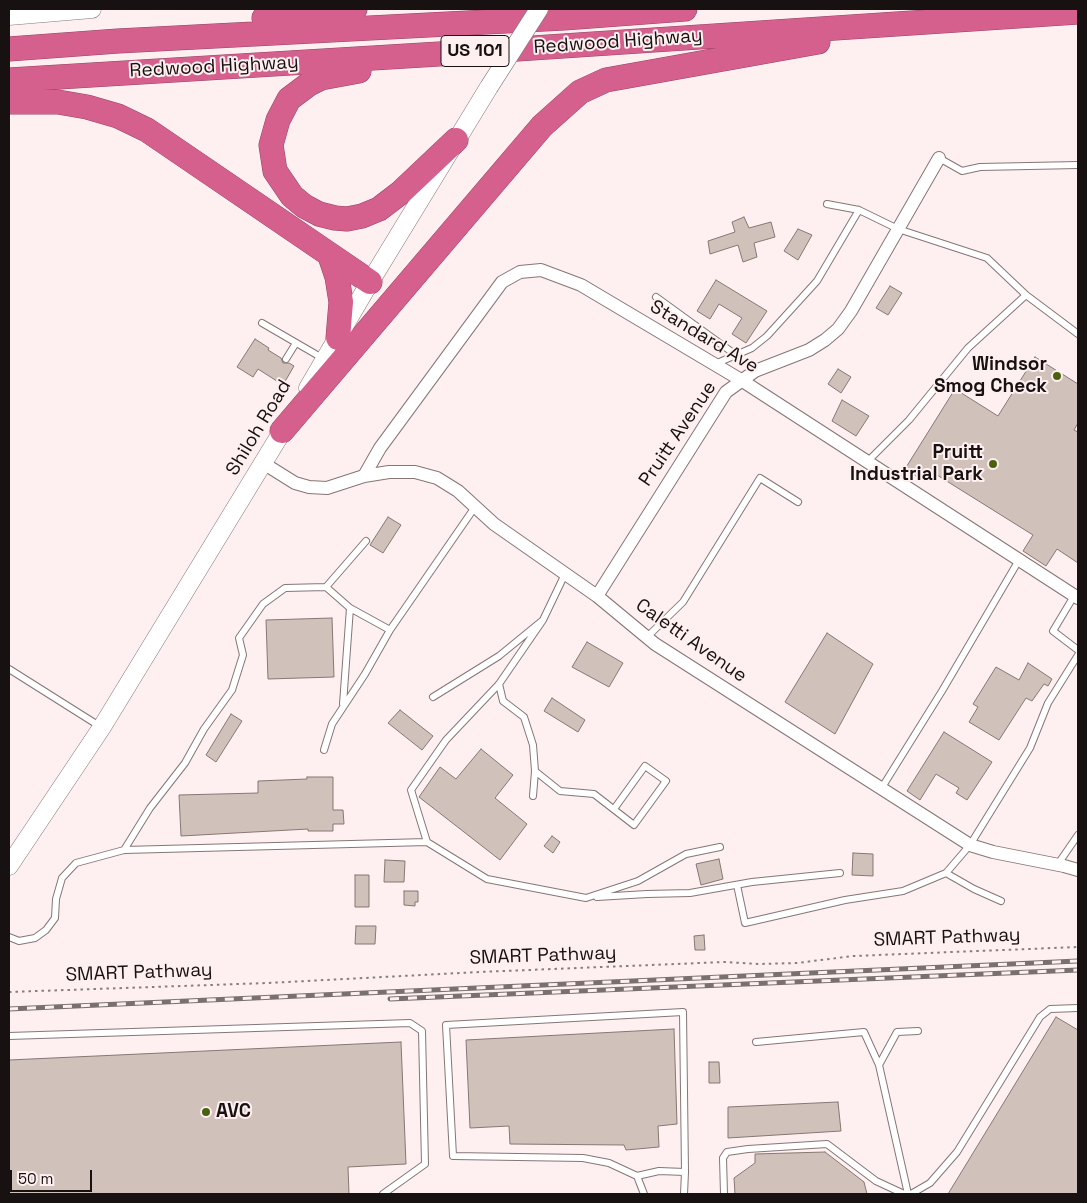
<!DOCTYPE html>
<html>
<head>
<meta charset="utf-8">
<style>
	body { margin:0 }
	#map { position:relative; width:1087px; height:1203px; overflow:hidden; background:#fef0f0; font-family:"Space Grotesk",sans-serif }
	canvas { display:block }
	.frame { position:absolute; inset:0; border:10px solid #171111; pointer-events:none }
	.scale { position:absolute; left:10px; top:1170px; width:82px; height:22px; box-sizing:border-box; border:2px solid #171111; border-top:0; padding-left:6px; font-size:15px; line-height:18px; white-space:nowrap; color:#171111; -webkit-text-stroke:4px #fef0f0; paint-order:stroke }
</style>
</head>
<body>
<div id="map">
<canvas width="1087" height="1203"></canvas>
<div class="frame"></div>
<div class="scale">50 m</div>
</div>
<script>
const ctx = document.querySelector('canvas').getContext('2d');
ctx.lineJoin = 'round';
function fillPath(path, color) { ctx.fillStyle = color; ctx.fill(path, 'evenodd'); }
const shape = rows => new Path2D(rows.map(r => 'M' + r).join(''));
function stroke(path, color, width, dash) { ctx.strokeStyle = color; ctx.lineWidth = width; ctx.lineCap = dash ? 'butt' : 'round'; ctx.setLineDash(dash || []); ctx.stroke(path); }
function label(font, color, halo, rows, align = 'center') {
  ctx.font = font + ' "Space Grotesk",sans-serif'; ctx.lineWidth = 4; ctx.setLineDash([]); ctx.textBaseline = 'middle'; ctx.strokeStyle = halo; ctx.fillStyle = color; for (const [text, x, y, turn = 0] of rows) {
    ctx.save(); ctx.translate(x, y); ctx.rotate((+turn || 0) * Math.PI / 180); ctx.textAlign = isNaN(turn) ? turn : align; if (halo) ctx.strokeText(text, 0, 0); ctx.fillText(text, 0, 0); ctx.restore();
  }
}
const building = shape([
	[744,217,749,228,771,222,775,237,754,243,757,257,743,262,738,245,710,254,708,241,735,232,732,222,744,217],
	[798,229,812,235,798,260,784,251,798,229],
	[716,280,767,311,746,343,732,334,742,318,719,304,710,319,697,311,716,280],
	[890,286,902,293,888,315,876,308,890,286],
	[255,339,269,348,268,350,281,358,283,363,289,363,294,366,283,385,258,369,253,377,237,367,255,339],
	[1035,357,1078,384,1078,423,1074,430,1078,432,1078,563,1057,549,1046,566,1023,551,1033,535,929,470,922,480,905,469,955,389,998,416,1035,357],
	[838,369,851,377,841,393,828,384,838,369],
	[842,400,869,416,856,436,832,421,842,400],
	[388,517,401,525,383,553,370,545,388,517],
	[332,618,334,677,268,679,266,620,332,618],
	[827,633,873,664,835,734,785,702,827,633],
	[587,642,623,663,609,687,572,667,587,642],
	[1028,663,1052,679,1048,686,1044,684,1032,701,1026,698,999,740,969,722,978,707,973,704,996,667,1019,680,1028,663],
	[552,698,585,720,578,732,544,711,552,698],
	[400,710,433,736,422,750,388,723,400,710],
	[231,714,242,721,216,762,206,755,231,714],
	[944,732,992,762,967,800,956,793,959,788,936,774,920,800,907,791,944,732],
	[481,749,513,775,495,798,527,824,500,860,419,797,440,767,456,779,481,749],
	[307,777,333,777,333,810,343,810,344,824,333,824,333,831,308,831,308,829,181,836,179,795,258,793,258,781,307,779,307,777],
	[552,836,560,842,553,853,544,846,552,836],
	[853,853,873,854,873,876,852,875,853,853],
	[719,859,723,879,701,885,696,864,719,859],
	[385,860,405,861,404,882,384,882,385,860],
	[355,875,369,875,369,907,355,907,355,875],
	[404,891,418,891,418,902,415,902,415,906,404,905,404,891],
	[356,926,376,926,375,944,355,944,356,926],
	[704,935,705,950,695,950,694,936,704,935],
	[1056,1017,1078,1030,1078,1194,948,1194,1056,1017],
	[674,1029,677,1124,658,1126,659,1147,626,1150,624,1145,510,1144,509,1126,470,1128,466,1040,674,1029],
	[401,1042,406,1164,348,1167,349,1194,9,1194,9,1060,401,1042],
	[709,1062,719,1062,720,1083,709,1083,709,1062],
	[838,1102,841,1131,728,1138,728,1107,838,1102],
	[825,1152,864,1182,867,1194,735,1194,734,1178,755,1163,755,1154,825,1152]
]);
const path = shape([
	[9,992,268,983,479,972,725,962,758,964,797,963,853,956,1078,947]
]);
const lane = shape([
	[939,158,962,171,980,167,1078,165],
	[827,204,859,210,898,229,987,258,1026,295],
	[656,297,736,355],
	[262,323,324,359],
	[286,359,296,343],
	[715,364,752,348,767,336,817,281,859,210],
	[867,462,909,420,968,348,1026,295,1078,334],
	[326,587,350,608,390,630,475,507],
	[1074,596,1053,631,1078,650],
	[647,637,683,602,760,478,798,502],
	[9,669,101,727],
	[499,684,503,701,524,717,533,745,535,771,533,796],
	[433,697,499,656,543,620,565,574],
	[343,704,350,608],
	[324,750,332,724,365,674,390,630],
	[535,771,560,791,594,794,634,825,666,781,645,766,614,809],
	[881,789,942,691,1019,560],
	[427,842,411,790,446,740,499,684,543,620],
	[124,850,150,808,185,763,204,729,232,690,243,655,239,638,263,604,285,588,326,587,366,541],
	[1058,864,1078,835],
	[946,873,974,889,1001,901],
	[737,885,745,923,845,900,903,891,946,873,970,845,1030,748,1048,703,1078,655],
	[597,897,647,894,690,893,752,882,840,873],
	[9,937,19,941,35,938,46,930,55,918,56,899,62,878,76,863,124,850,427,842,487,879,586,898,638,881,686,854,720,847],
	[9,1036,410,1023,422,1031,425,1164,383,1194],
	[756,1042,864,1032,879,1065],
	[637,1176,659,1171,685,1172,683,1012,446,1025,453,1156,583,1158,609,1163,637,1176,644,1194],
	[684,1194,685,1172],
	[724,1194,723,1158,727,1152,748,1149,827,1144,876,1181,904,1194],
	[908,1194,879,1065,897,1032,918,1031],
	[911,1194,930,1183,957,1152,1040,1017,1050,1009,1078,1008]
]);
const street = shape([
	[263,463,295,483,309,487,327,488,364,476,389,472,415,472,437,478,458,491,494,524,597,596,655,644,970,845,993,852,1064,866,1078,870],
	[364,476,380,448,502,282,520,272,541,270,581,285,741,380,1078,598],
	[597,596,726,392,755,371,809,350,825,340,838,329,851,311,939,158]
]);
const secondary = shape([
	[9,16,92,9],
	[308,388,370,282,489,87],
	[9,866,102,727,288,422]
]);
const highway = shape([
	[264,18,355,9],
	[9,49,118,41,564,18,685,9],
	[359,71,321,78,309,84,289,99,278,120,271,145,275,171,292,196,304,206,319,214,335,218,347,219,362,216,379,209,400,193,456,140],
	[9,80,472,52,1078,12],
	[9,102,58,102,87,107,118,116,147,130,370,282],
	[330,256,337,277,341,302,338,338],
	[282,431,542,126,580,92,606,80,818,42]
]);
const rail = shape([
	[390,999,1078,970],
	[9,1009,1078,961]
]);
const secondaryBridge = shape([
	[489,87,539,9]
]);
const markers = [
	[1057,376,5,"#4a6210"],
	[993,464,5,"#4a6210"],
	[206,1112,5,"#4a6210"]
];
const shields = [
	[475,51,68]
];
const shieldNames = [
	["US 101",475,51]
];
const streetNames = [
	["Redwood Highway",618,42,-4],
	["Redwood Highway",214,67,-3],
	["Standard Ave",704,337,31],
	["Shiloh Road",259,428,-59],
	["Pruitt Avenue",678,434,-56],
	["Caletti Avenue",691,641,35],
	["SMART Pathway",947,938,-2],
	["SMART Pathway",543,956,-2],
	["SMART Pathway",139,973,-2]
];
const poiNames = [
	["Windsor",1047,365],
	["Smog Check",1047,387],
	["Pruitt",983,453],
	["Industrial Park",983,475],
	["AVC",216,1112,"left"]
];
fillPath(building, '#d0c1bb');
stroke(building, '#867772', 1);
stroke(lane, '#867676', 8);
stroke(street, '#867676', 14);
stroke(secondary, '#867676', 19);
stroke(highway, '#934462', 25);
stroke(path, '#877d7d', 2, [2.5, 4]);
stroke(lane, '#fff', 6);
stroke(street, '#fff', 12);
stroke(secondary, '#fff', 18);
stroke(highway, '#d6608d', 24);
stroke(rail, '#797070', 5);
stroke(rail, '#fef0f0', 3, [9]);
stroke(secondaryBridge, '#867676', 19, []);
stroke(secondaryBridge, '#fff', 18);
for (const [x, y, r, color] of markers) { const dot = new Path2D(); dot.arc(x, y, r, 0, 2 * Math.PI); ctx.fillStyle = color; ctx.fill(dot); stroke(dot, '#fef0f0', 2); }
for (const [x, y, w] of shields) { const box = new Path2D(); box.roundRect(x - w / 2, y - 15.5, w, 31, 4); ctx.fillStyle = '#fef0f0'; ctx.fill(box); stroke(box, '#171111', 1); }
label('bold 18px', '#171111', null, shieldNames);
label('19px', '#171111', '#fef0f0', streetNames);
label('bold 19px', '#171111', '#fef0f0', poiNames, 'right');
</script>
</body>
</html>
